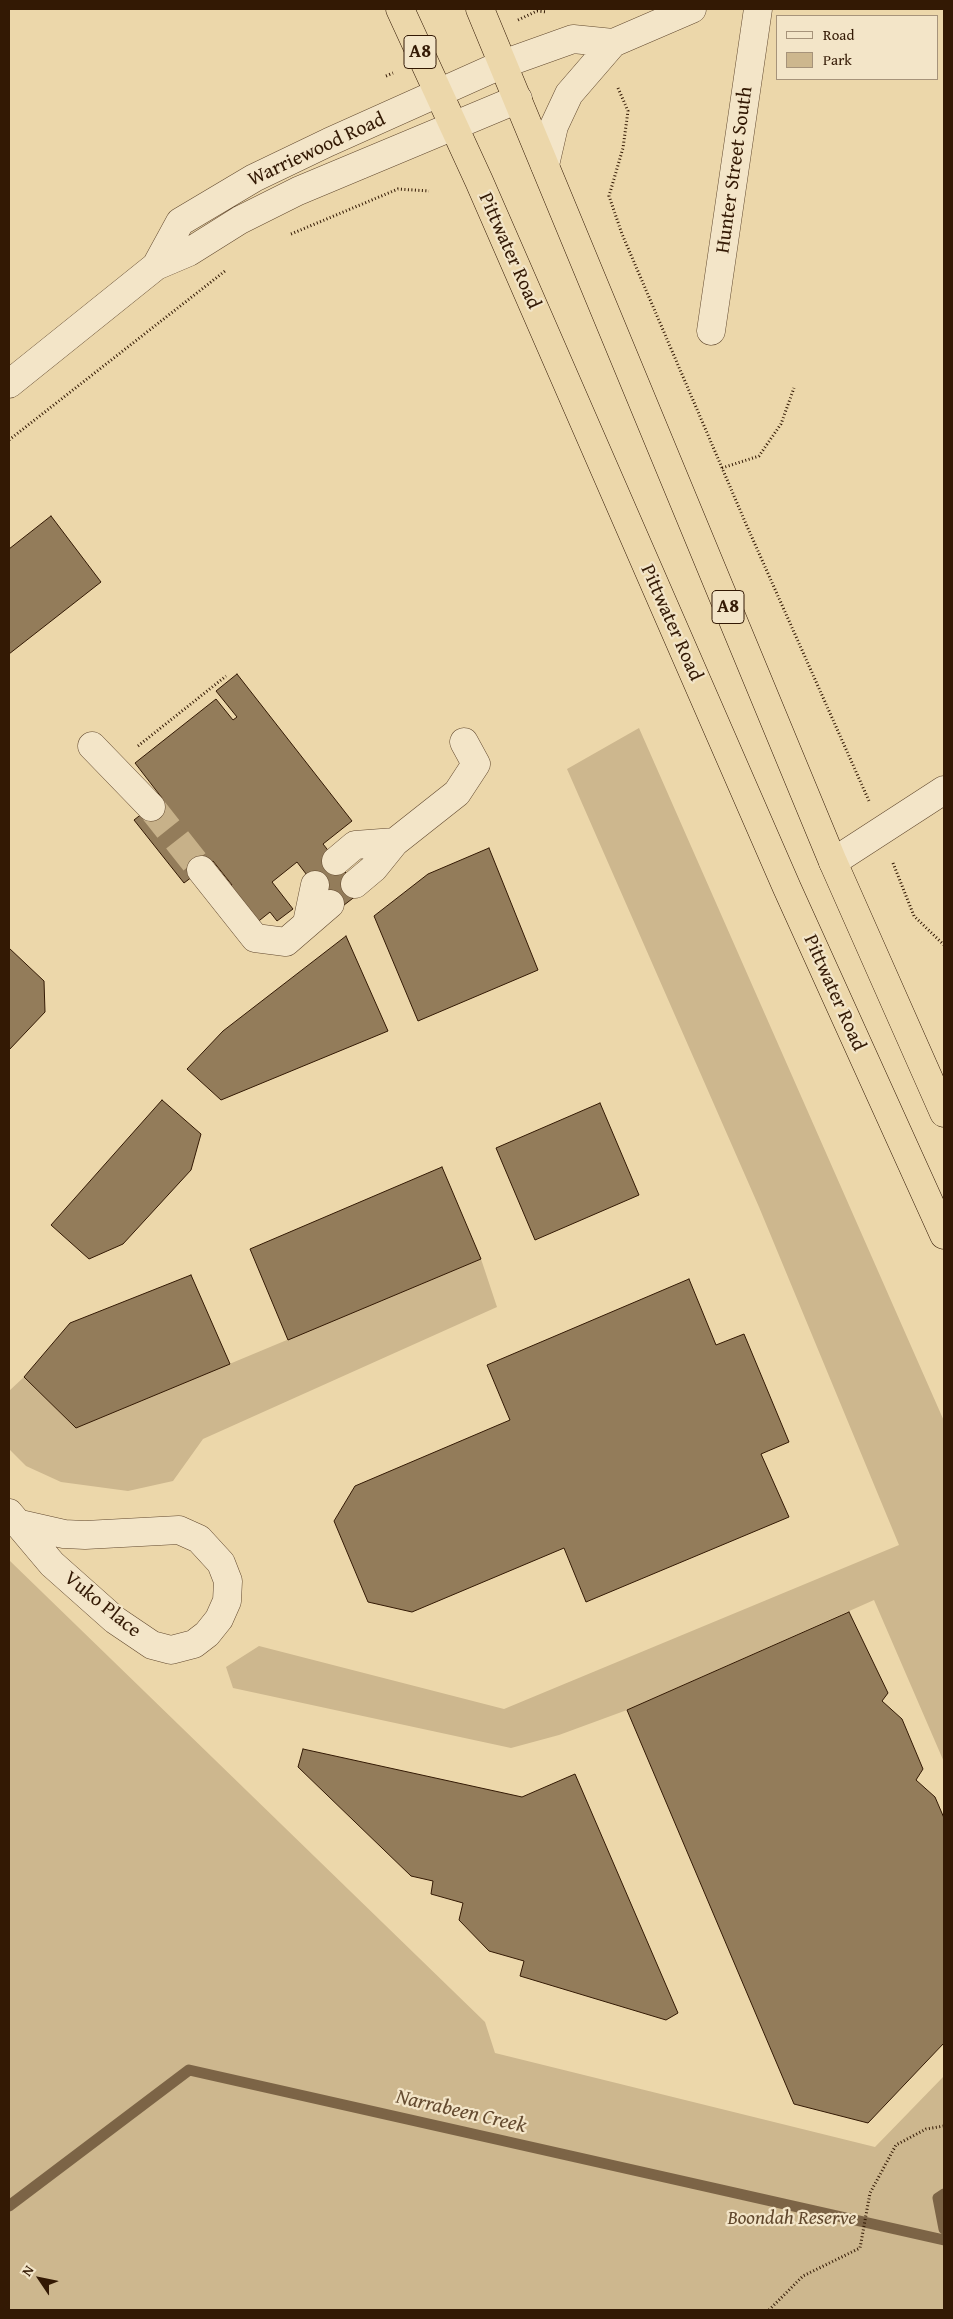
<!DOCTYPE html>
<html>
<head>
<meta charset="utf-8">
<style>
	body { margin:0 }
	#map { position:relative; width:953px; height:2319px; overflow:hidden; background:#ecd7aa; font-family:"Gentium Book Plus",serif }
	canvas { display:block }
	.frame { position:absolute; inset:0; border:10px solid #331904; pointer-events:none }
	.legend { position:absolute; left:776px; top:15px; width:162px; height:65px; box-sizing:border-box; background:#f3e5c8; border:1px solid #a6937a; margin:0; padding:6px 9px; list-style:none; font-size:15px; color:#331904 }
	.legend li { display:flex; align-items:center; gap:10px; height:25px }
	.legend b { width:25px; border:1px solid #a6937a }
	.north { position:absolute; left:15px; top:2254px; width:50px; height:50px; -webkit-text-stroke:4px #f3e5c8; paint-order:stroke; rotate:304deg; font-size:14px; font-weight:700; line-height:20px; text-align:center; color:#331904 }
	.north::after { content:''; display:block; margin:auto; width:18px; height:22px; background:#331904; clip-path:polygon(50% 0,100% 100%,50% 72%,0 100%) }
</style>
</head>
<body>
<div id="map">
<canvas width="953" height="2319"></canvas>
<div class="frame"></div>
<ul class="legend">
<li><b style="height:6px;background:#f3e5c8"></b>Road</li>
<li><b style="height:14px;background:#cdb78e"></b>Park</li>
</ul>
<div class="north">N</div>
</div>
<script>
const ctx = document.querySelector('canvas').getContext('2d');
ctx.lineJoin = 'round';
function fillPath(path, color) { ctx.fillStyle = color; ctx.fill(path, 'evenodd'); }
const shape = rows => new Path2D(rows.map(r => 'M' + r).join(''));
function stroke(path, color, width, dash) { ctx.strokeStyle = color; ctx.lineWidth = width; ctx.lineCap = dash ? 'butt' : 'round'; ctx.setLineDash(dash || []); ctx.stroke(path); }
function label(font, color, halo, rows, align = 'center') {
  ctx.font = font + ' "Gentium Book Plus",serif'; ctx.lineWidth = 4.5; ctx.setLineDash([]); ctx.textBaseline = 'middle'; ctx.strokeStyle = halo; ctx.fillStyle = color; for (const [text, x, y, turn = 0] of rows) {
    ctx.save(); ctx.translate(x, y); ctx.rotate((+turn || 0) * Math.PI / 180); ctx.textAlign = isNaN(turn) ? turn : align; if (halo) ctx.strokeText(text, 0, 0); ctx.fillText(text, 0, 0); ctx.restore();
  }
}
const green = shape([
	[639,728,944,1421,944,1762,874,1600,627,1710,559,1735,511,1748,233,1688,226,1667,259,1646,504,1709,899,1545,759,1207,567,769],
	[481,1259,497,1307,203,1439,173,1481,128,1491,61,1482,26,1466,9,1449,9,1391,24,1377,76,1428],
	[9,1560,485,2022,495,2053,875,2147,944,2076,944,2310,9,2310]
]);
const stream = shape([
	[944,2194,938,2198,944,2229],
	[9,2206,189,2070,944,2240]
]);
const building = shape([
	[51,516,101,582,9,654,9,549,51,516],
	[237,674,352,821,323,844,361,892,335,912,297,862,272,882,293,909,277,921,270,912,255,924,227,888,232,885,213,861,184,883,134,820,162,798,135,763,216,699,233,720,237,717,216,691,237,674],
	[489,848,538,970,418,1021,374,916,428,874,489,848],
	[346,936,388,1031,221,1100,187,1069,223,1031,346,936],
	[9,948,44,981,45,1012,9,1050,9,948],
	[162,1100,201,1134,191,1170,123,1244,89,1259,51,1225,162,1100],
	[600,1103,639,1195,535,1240,496,1148,600,1103],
	[442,1167,481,1259,288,1340,250,1249,442,1167],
	[191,1275,230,1364,76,1428,24,1377,70,1323,191,1275],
	[689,1279,716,1345,744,1334,789,1442,761,1454,789,1517,586,1602,564,1548,412,1612,368,1602,334,1521,355,1486,510,1420,487,1365,689,1279],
	[849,1612,888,1693,882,1701,902,1719,923,1769,916,1780,935,1797,944,1818,944,2043,868,2123,794,2104,627,1710,849,1612],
	[303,1749,522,1797,575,1774,678,2013,666,2020,520,1976,524,1961,489,1951,459,1920,463,1903,431,1894,433,1881,411,1876,298,1767,303,1749]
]);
const minorTunnel = shape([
	[151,807,201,870]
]);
const path = shape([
	[518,20,537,11,547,12],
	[386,76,393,73],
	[618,88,628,111,623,148,609,196,622,234,746,524,869,801],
	[291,234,398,189,429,191],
	[9,440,225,271],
	[722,468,759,456,781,424,794,388],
	[138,746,226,676],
	[893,863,914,916,944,945],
	[769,2310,803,2276,860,2248,870,2193,896,2145,926,2129,944,2126]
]);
const minor = shape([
	[545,165,554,126,569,94,613,43,692,9],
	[156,266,180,222,254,178,329,142,503,64,573,39,613,43],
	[711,331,758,9],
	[9,384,156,266,189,252,240,220,298,191,518,99],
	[92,746,151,807],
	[336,861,355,845,395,842],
	[833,862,944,790],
	[201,870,255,938,286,942,330,904],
	[355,884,374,868,395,842,457,793,476,764,464,742],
	[307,923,315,885],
	[9,1513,52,1564,115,1620,152,1645,171,1650,194,1644,207,1634,219,1619,227,1601,228,1581,221,1563,199,1539,179,1530,85,1535,64,1534,20,1524]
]);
const highway = shape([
	[400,9,479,181,787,888,944,1235],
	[480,9,833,862,944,1113]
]);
const shields = [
	[420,52,32],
	[728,607,32]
];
const shieldNames = [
	["A8",420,52],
	["A8",728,607]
];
const streetNames = [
	["Warriewood Road",317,150,-25],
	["Hunter Street South",735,170,-82],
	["Pittwater Road",509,251,66],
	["Pittwater Road",671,623,66],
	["Pittwater Road",834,993,66],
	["Vuko Place",102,1605,39]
];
const parkNames = [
	["Boondah Reserve",792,2219]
];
const waterNames = [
	["Narrabeen Creek",461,2112,13]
];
fillPath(green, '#cdb78e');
stroke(stream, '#7c6446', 11);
fillPath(building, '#937c5a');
stroke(building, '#331904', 1);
stroke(minorTunnel, '#c7b189', 28, [28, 14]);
stroke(minor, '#61482e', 29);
stroke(highway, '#331904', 29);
stroke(path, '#331904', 3, [1, 2.5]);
stroke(minor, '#f3e5c8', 28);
stroke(highway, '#ecd7aa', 28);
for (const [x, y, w] of shields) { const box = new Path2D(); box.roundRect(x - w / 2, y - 16.5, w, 33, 4); ctx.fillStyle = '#f3e5c8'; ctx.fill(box); stroke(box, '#331904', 1); }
label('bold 19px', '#331904', null, shieldNames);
label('20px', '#331904', '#f3e5c8', streetNames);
label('italic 20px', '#61482d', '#f3e5c8', parkNames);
label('italic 21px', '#644b30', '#f3e5c8', waterNames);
</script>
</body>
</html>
